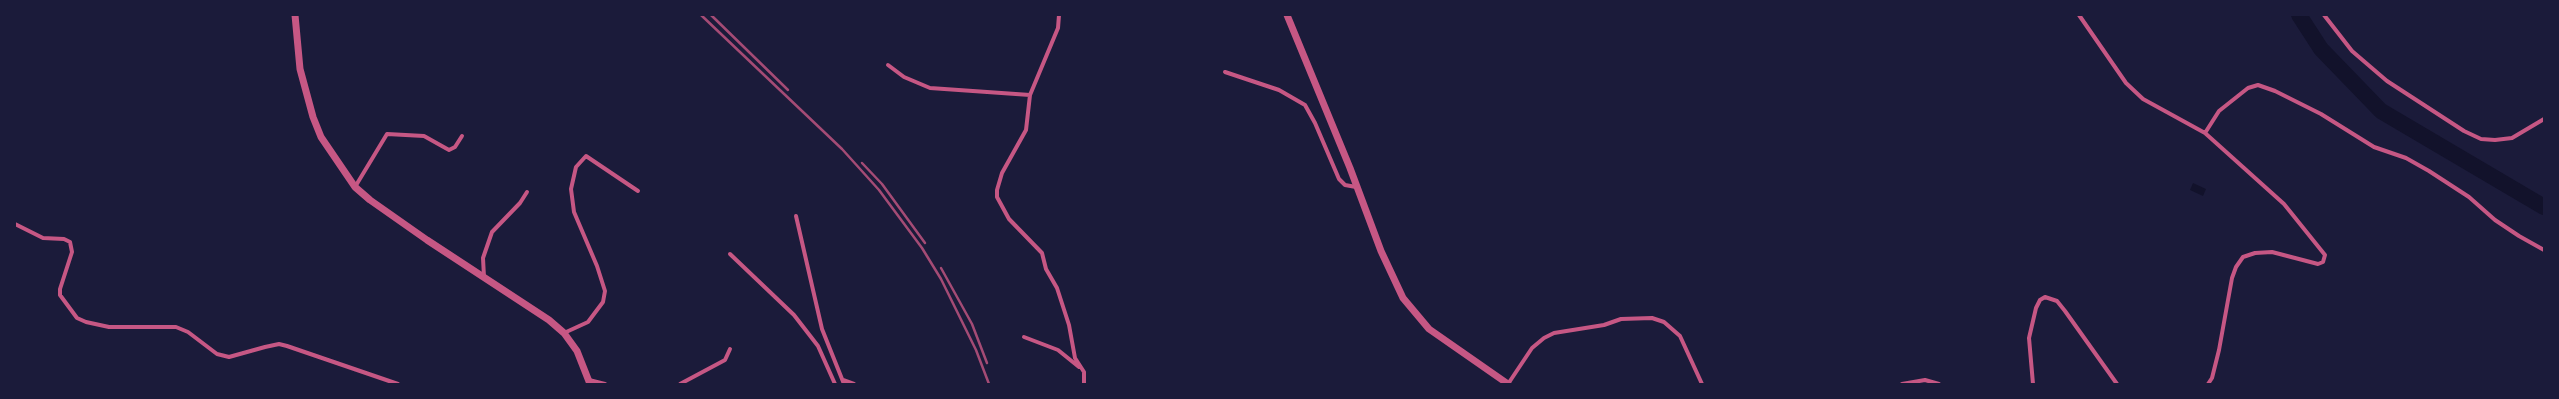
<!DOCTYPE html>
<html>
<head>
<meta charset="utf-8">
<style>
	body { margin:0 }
	#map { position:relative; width:2559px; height:399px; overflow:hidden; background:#1b1b3a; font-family:"Fira Sans Condensed",sans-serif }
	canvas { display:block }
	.frame { position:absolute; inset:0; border:16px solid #1b1b3a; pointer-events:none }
</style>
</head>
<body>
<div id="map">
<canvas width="2559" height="399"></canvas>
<div class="frame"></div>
</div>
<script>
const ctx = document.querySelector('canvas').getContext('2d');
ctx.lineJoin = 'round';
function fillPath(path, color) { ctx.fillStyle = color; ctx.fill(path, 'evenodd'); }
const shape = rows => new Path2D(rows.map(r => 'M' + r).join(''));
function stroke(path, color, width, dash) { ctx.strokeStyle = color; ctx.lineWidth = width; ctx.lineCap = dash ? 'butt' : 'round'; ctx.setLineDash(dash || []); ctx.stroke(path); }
const water = shape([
	[2193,183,2206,189,2203,196,2190,190]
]);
const river = shape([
	[2299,15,2321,49,2381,111,2544,207]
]);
const minor = shape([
	[2079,15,2126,83,2143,99,2205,133,2284,204,2325,255,2323,262,2318,264,2272,252,2255,253,2243,257,2236,267,2232,278,2219,350,2212,378,2208,384],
	[2324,15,2352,51,2387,81,2464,131,2481,139,2495,140,2512,138,2544,119],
	[888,65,904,77,930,88,1030,95,1026,130,1002,173,997,190,997,197,1009,219,1042,253,1046,269,1057,288,1069,325,1075,358,1084,372,1084,384],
	[1225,72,1279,90,1305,105,1315,123,1339,179,1345,185,1356,187],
	[1030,95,1058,28,1059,15],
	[2205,133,2219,111,2248,88,2258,85,2275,91,2321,114,2374,147,2406,158,2429,171,2469,197,2495,220,2519,236,2544,250],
	[355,187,387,134,424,136,449,150,455,147,462,136],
	[796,216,822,329,844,384],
	[15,224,43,238,64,239,70,242,72,252,60,289,60,295,77,318,86,322,109,327,176,327,188,332,217,354,229,357,265,347,279,344,287,346,398,384],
	[730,254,794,315,818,346,835,384],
	[484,277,483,258,492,232,520,203,527,192],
	[564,333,588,322,603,302,605,291,597,266,574,212,571,189,576,167,586,156,638,191],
	[1024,337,1058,350,1079,367],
	[589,380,605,384],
	[843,380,854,384],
	[680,384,725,360,730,349],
	[1508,384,1532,348,1544,338,1554,333,1604,325,1621,319,1652,318,1664,322,1680,336,1702,384],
	[1902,384,1925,380,1939,384],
	[2033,384,2029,338,2036,308,2040,300,2045,297,2057,301,2065,311,2117,384]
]);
const tertiary = shape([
	[295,15,300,69,313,117,321,137,355,187,370,200,427,240,549,320,564,333,577,351,590,384],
	[1287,15,1350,168,1381,251,1403,298,1429,329,1508,384]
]);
const rail = shape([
	[701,15,842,149,879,190,922,248,941,279,976,350,989,384],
	[711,15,788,90],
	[862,163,882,184,925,243],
	[941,268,972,324,987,363]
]);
fillPath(water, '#12122b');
stroke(river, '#12122b', 16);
stroke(minor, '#c65784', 4);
stroke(tertiary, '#c65784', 7);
stroke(rail, '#a44b75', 2.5);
</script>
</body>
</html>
